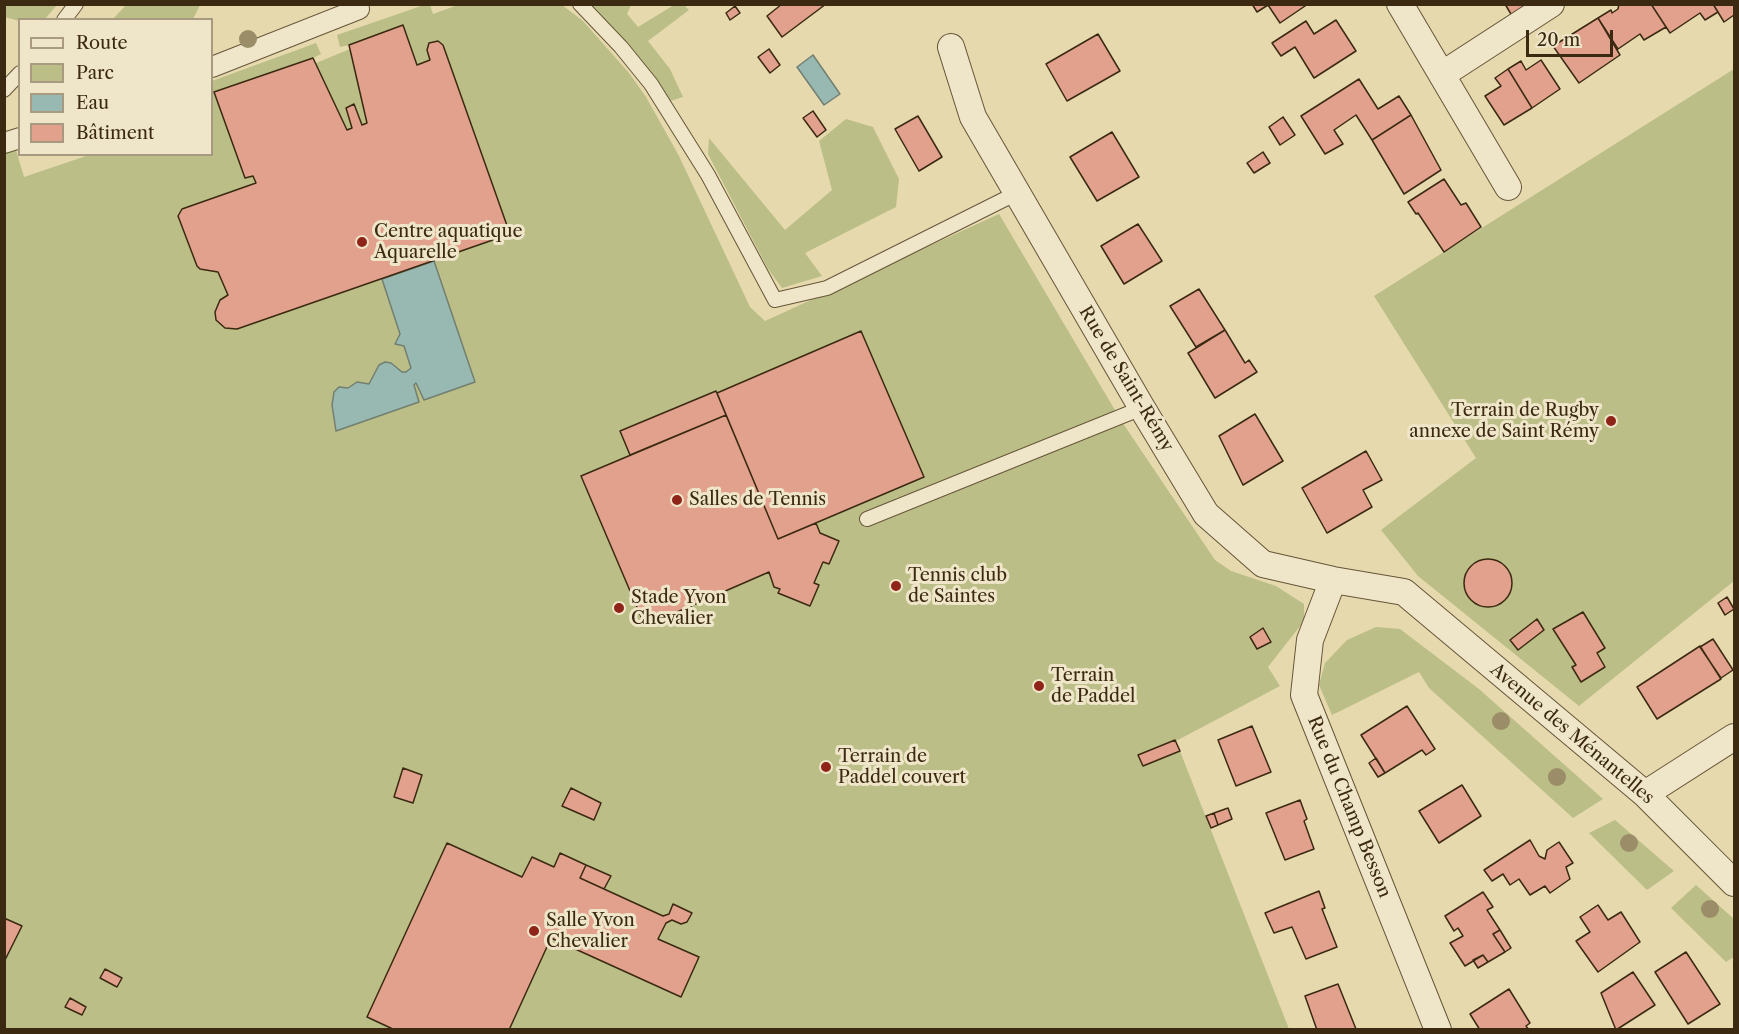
<!DOCTYPE html>
<html>
<head>
<meta charset="utf-8">
<style>
	body { margin:0 }
	#map { position:relative; width:1739px; height:1034px; overflow:hidden; background:#e6d9ad; font-family:"Libre Caslon Text",serif }
	canvas { display:block }
	.frame { position:absolute; inset:0; border:6px solid #3b2911; pointer-events:none }
	.legend { position:absolute; left:18px; top:18px; width:195px; height:138px; box-sizing:border-box; background:#efe6ca; border:2px solid #a79a80; margin:0; padding:8px 10px; list-style:none; font-size:18px; color:#3b2911 }
	.legend li { display:flex; align-items:center; gap:12px; height:30px }
	.legend b { width:30px; border:2px solid #a79a80 }
	.scale { position:absolute; left:1526px; top:30px; width:87px; height:27px; box-sizing:border-box; border:3px solid #3b2911; border-top:0; padding-left:8px; font-size:18px; line-height:21px; white-space:nowrap; color:#3b2911; -webkit-text-stroke:4px #efe6ca; paint-order:stroke }
</style>
</head>
<body>
<div id="map">
<canvas width="1739" height="1034"></canvas>
<div class="frame"></div>
<ul class="legend">
<li><b style="height:8px;background:#efe6ca"></b>Route</li>
<li><b style="height:16px;background:#bbbe86"></b>Parc</li>
<li><b style="height:16px;background:#97b9b1"></b>Eau</li>
<li><b style="height:16px;background:#e1a18c"></b>Bâtiment</li>
</ul>
<div class="scale">20 m</div>
</div>
<script>
const ctx = document.querySelector('canvas').getContext('2d');
ctx.lineJoin = 'round';
function fillPath(path, color) { ctx.fillStyle = color; ctx.fill(path, 'evenodd'); }
const shape = rows => new Path2D(rows.map(r => 'M' + r).join(''));
function stroke(path, color, width, dash) { ctx.strokeStyle = color; ctx.lineWidth = width; ctx.lineCap = dash ? 'butt' : 'round'; ctx.setLineDash(dash || []); ctx.stroke(path); }
function label(font, color, halo, rows, align = 'center') {
  ctx.font = font + ' "Libre Caslon Text",serif'; ctx.lineWidth = 6; ctx.setLineDash([]); ctx.textBaseline = 'middle'; ctx.strokeStyle = halo; ctx.fillStyle = color; for (const [text, x, y, turn = 0] of rows) {
    ctx.save(); ctx.translate(x, y); ctx.rotate((+turn || 0) * Math.PI / 180); ctx.textAlign = isNaN(turn) ? turn : align; if (halo) ctx.strokeText(text, 0, 0); ctx.fillText(text, 0, 0); ctx.restore();
  }
}
const green = shape([
	[4,5,5,4,57,5,45,19,19,21,5,17],
	[126,5,126,4,200,5,193,19,113,19],
	[424,5,430,5,433,14,458,5,562,5,583,21,629,73,646,97,679,156,750,307,765,321,999,214,1122,422,1215,560,1231,571,1276,586,1304,604,1304,621,1268,667,1280,686,1176,741,1289,1029,5,1030,5,154,16,150,24,177,89,155,212,154,212,81,316,43,321,54,313,58,316,63,350,49,349,45,340,47,337,35],
	[591,5,631,5,627,14,638,27,674,5,684,5,689,10,648,41,670,69,683,97,670,101],
	[1734,69,1734,581,1579,706,1418,576,1381,530,1476,458,1374,296],
	[846,119,873,127,899,179,896,207,805,253,822,276,782,288,768,269,708,154,709,138,785,230,832,190,819,141],
	[1376,627,1400,629,1479,689,1603,799,1573,818,1429,688,1419,672,1332,715,1319,685,1325,663,1347,640],
	[1615,820,1674,871,1647,890,1589,833],
	[1696,885,1734,919,1734,957,1726,962,1671,908]
]);
const water = shape([
	[813,55,840,94,824,105,797,67,813,55],
	[434,261,475,382,424,400,416,383,414,385,419,402,336,431,332,405,334,392,339,387,348,388,357,382,369,384,379,365,385,362,391,363,402,372,406,372,411,368,404,346,395,344,400,334,382,279,434,261]
]);
const building = shape([
	[782,4,826,4,782,37,767,16,782,4],
	[1252,4,1308,4,1280,23,1268,5,1257,12,1252,4],
	[1505,4,1528,4,1515,21,1505,4],
	[1619,4,1651,4,1666,27,1644,40,1640,34,1618,49,1598,18,1611,10,1612,13,1618,9,1619,4],
	[1651,4,1713,4,1718,12,1705,20,1700,13,1670,33,1651,4],
	[1713,4,1734,4,1734,15,1724,22,1713,4],
	[735,6,740,13,730,20,726,13,735,6],
	[1598,18,1620,55,1579,83,1553,46,1598,18],
	[1336,20,1356,51,1314,78,1295,47,1281,56,1272,43,1306,21,1314,34,1336,20],
	[403,25,417,65,430,60,427,50,429,43,438,41,443,45,510,234,237,329,225,328,216,320,215,312,220,300,228,295,218,272,200,269,197,266,178,216,182,209,256,183,253,176,245,178,214,92,313,58,347,130,352,128,346,108,354,104,362,125,367,123,349,45,403,25],
	[1098,34,1120,71,1067,101,1046,64,1098,34],
	[769,49,780,65,770,73,758,57,769,49],
	[1541,60,1560,89,1532,108,1508,69,1521,61,1526,70,1541,60],
	[1508,69,1532,108,1504,125,1485,96,1501,86,1495,78,1508,69],
	[1359,79,1378,109,1399,96,1411,115,1372,140,1356,115,1334,130,1343,144,1325,154,1301,116,1359,79],
	[813,111,826,130,817,137,803,118,813,111],
	[1411,115,1441,170,1404,194,1372,140,1411,115],
	[918,116,942,157,919,171,895,129,918,116],
	[1283,117,1295,135,1280,145,1269,127,1283,117],
	[1112,132,1139,177,1097,201,1070,157,1112,132],
	[1263,152,1270,163,1254,173,1247,163,1263,152],
	[1444,179,1461,205,1466,203,1481,227,1444,252,1418,213,1416,214,1408,202,1444,179],
	[1138,224,1162,261,1124,284,1101,246,1138,224],
	[1199,289,1225,330,1196,347,1170,306,1199,289],
	[1225,330,1245,363,1249,360,1257,372,1215,398,1188,353,1225,330],
	[861,331,924,477,778,539,717,393,861,331],
	[716,391,726,415,630,455,620,431,716,391],
	[1255,414,1283,461,1243,485,1219,436,1255,414],
	[726,415,778,539,816,523,820,533,839,541,829,564,823,562,814,583,819,585,810,606,778,593,780,589,774,587,769,572,645,626,581,476,726,415],
	[1366,451,1382,480,1363,490,1372,507,1327,533,1302,488,1366,451],
	'1464 583a24 24 0 1 1 48 0a24 24 0 1 1-48 0Z',
	[1727,597,1734,609,1725,615,1718,603,1727,597],
	[1583,612,1605,648,1597,653,1605,667,1581,682,1572,667,1576,665,1553,629,1583,612],
	[1537,619,1544,630,1518,650,1510,640,1537,619],
	[1263,628,1271,642,1257,649,1250,637,1263,628],
	[1713,639,1733,670,1721,678,1700,647,1713,639],
	[1700,646,1721,679,1657,719,1637,687,1700,646],
	[1407,706,1435,749,1426,755,1422,750,1385,773,1361,735,1407,706],
	[1252,726,1271,772,1236,786,1218,740,1252,726],
	[1175,740,1180,751,1143,766,1138,755,1175,740],
	[1376,758,1385,773,1378,777,1369,763,1376,758],
	[403,768,422,775,413,803,394,797,403,768],
	[1462,785,1481,816,1439,843,1419,811,1462,785],
	[571,788,601,803,594,820,562,806,571,788],
	[1300,800,1307,819,1304,821,1314,849,1285,860,1266,813,1300,800],
	[1228,808,1232,819,1218,825,1214,813,1228,808],
	[1214,813,1218,825,1211,828,1206,816,1214,813],
	[1530,840,1539,856,1545,859,1547,850,1559,842,1573,863,1566,867,1570,879,1550,893,1545,886,1530,895,1519,879,1510,885,1503,874,1492,881,1484,870,1530,840],
	[447,843,522,877,532,857,554,867,560,853,586,865,580,878,663,916,669,914,673,904,692,913,687,922,681,924,672,920,666,923,658,939,699,957,681,997,551,938,509,1030,395,1030,367,1017,447,843],
	[586,865,611,876,604,889,580,878,586,865],
	[1319,891,1325,908,1322,909,1337,947,1306,959,1292,927,1274,933,1265,913,1319,891],
	[1483,892,1493,907,1487,910,1500,930,1493,934,1505,952,1488,962,1483,955,1465,966,1450,943,1463,936,1458,928,1454,931,1445,916,1483,892],
	[1598,905,1608,920,1621,912,1640,942,1598,972,1576,941,1590,932,1580,917,1598,905],
	[4,918,22,926,4,962,4,918],
	[1500,930,1511,948,1505,952,1493,934,1500,930],
	[1686,952,1720,1004,1688,1024,1655,972,1686,952],
	[1483,955,1488,962,1478,968,1473,960,1483,955],
	[105,969,122,978,117,987,100,978,105,969],
	[1633,972,1655,1005,1616,1030,1601,993,1633,972],
	[1338,984,1356,1029,1317,1030,1305,996,1338,984],
	[1509,989,1530,1023,1526,1026,1529,1030,1480,1030,1470,1014,1509,989],
	[70,998,86,1007,82,1015,65,1007,70,998]
]);
const service = shape([
	[580,4,621,47,651,84,708,175,775,300,827,288,1017,193],
	[64,20,76,4],
	[4,90,20,73],
	[867,519,1142,408]
]);
const pedestrian = shape([
	[212,67,359,9],
	[4,143,20,138]
]);
const minor = shape([
	[1400,4,1508,187],
	[951,47,973,117,1142,408,1206,514,1263,564,1333,580,1404,592,1645,794,1734,883],
	[1443,74,1551,4],
	[1333,580,1310,640,1304,695,1438,1030],
	[1645,794,1734,737]
]);
const trees = [
	[248,39],
	[1501,721],
	[1557,777],
	[1629,843],
	[1710,909]
];
const markers = [
	[362,242,6,"#8f2418"],
	[1611,421,6,"#8f2418"],
	[677,500,6,"#8f2418"],
	[896,586,6,"#8f2418"],
	[619,608,6,"#8f2418"],
	[1039,686,6,"#8f2418"],
	[826,767,6,"#8f2418"],
	[534,931,6,"#8f2418"]
];
const poiNames = [
	["Centre aquatique",374,232],
	["Aquarelle",374,253],
	["Terrain de Rugby",1599,411,"right"],
	["annexe de Saint Rémy",1599,432,"right"],
	["Salles de Tennis",689,500],
	["Tennis club",908,576],
	["de Saintes",908,597],
	["Stade Yvon",631,598],
	["Chevalier",631,619],
	["Terrain",1051,676],
	["de Paddel",1051,697],
	["Terrain de",838,757],
	["Paddel couvert",838,778],
	["Salle Yvon",546,921],
	["Chevalier",546,942]
];
const streetNames = [
	["Rue de Saint-Rémy",1126,379,59],
	["Avenue des Ménantelles",1572,734,40],
	["Rue du Champ Besson",1349,807,68]
];
fillPath(green, '#bbbe86');
fillPath(water, '#97b9b1');
stroke(water, '#727f71', 1.5);
fillPath(building, '#e1a18c');
stroke(building, '#3b2911', 1.5);
stroke(service, '#665538', 16);
stroke(pedestrian, '#665538', 22);
stroke(minor, '#665538', 28);
stroke(service, '#efe6ca', 14);
stroke(pedestrian, '#efe6ca', 20);
stroke(minor, '#efe6ca', 26);
ctx.fillStyle = '#9a8d67';
for (const [x, y] of trees) { ctx.beginPath(); ctx.arc(x, y, 9, 0, 2 * Math.PI); ctx.fill(); }
for (const [x, y, r, color] of markers) { const dot = new Path2D(); dot.arc(x, y, r, 0, 2 * Math.PI); ctx.fillStyle = color; ctx.fill(dot); stroke(dot, '#efe6ca', 2); }
label('18px', '#3b2911', '#efe6ca', poiNames, 'left');
label('18px', '#3b2911', '#efe6ca', streetNames);
</script>
</body>
</html>
